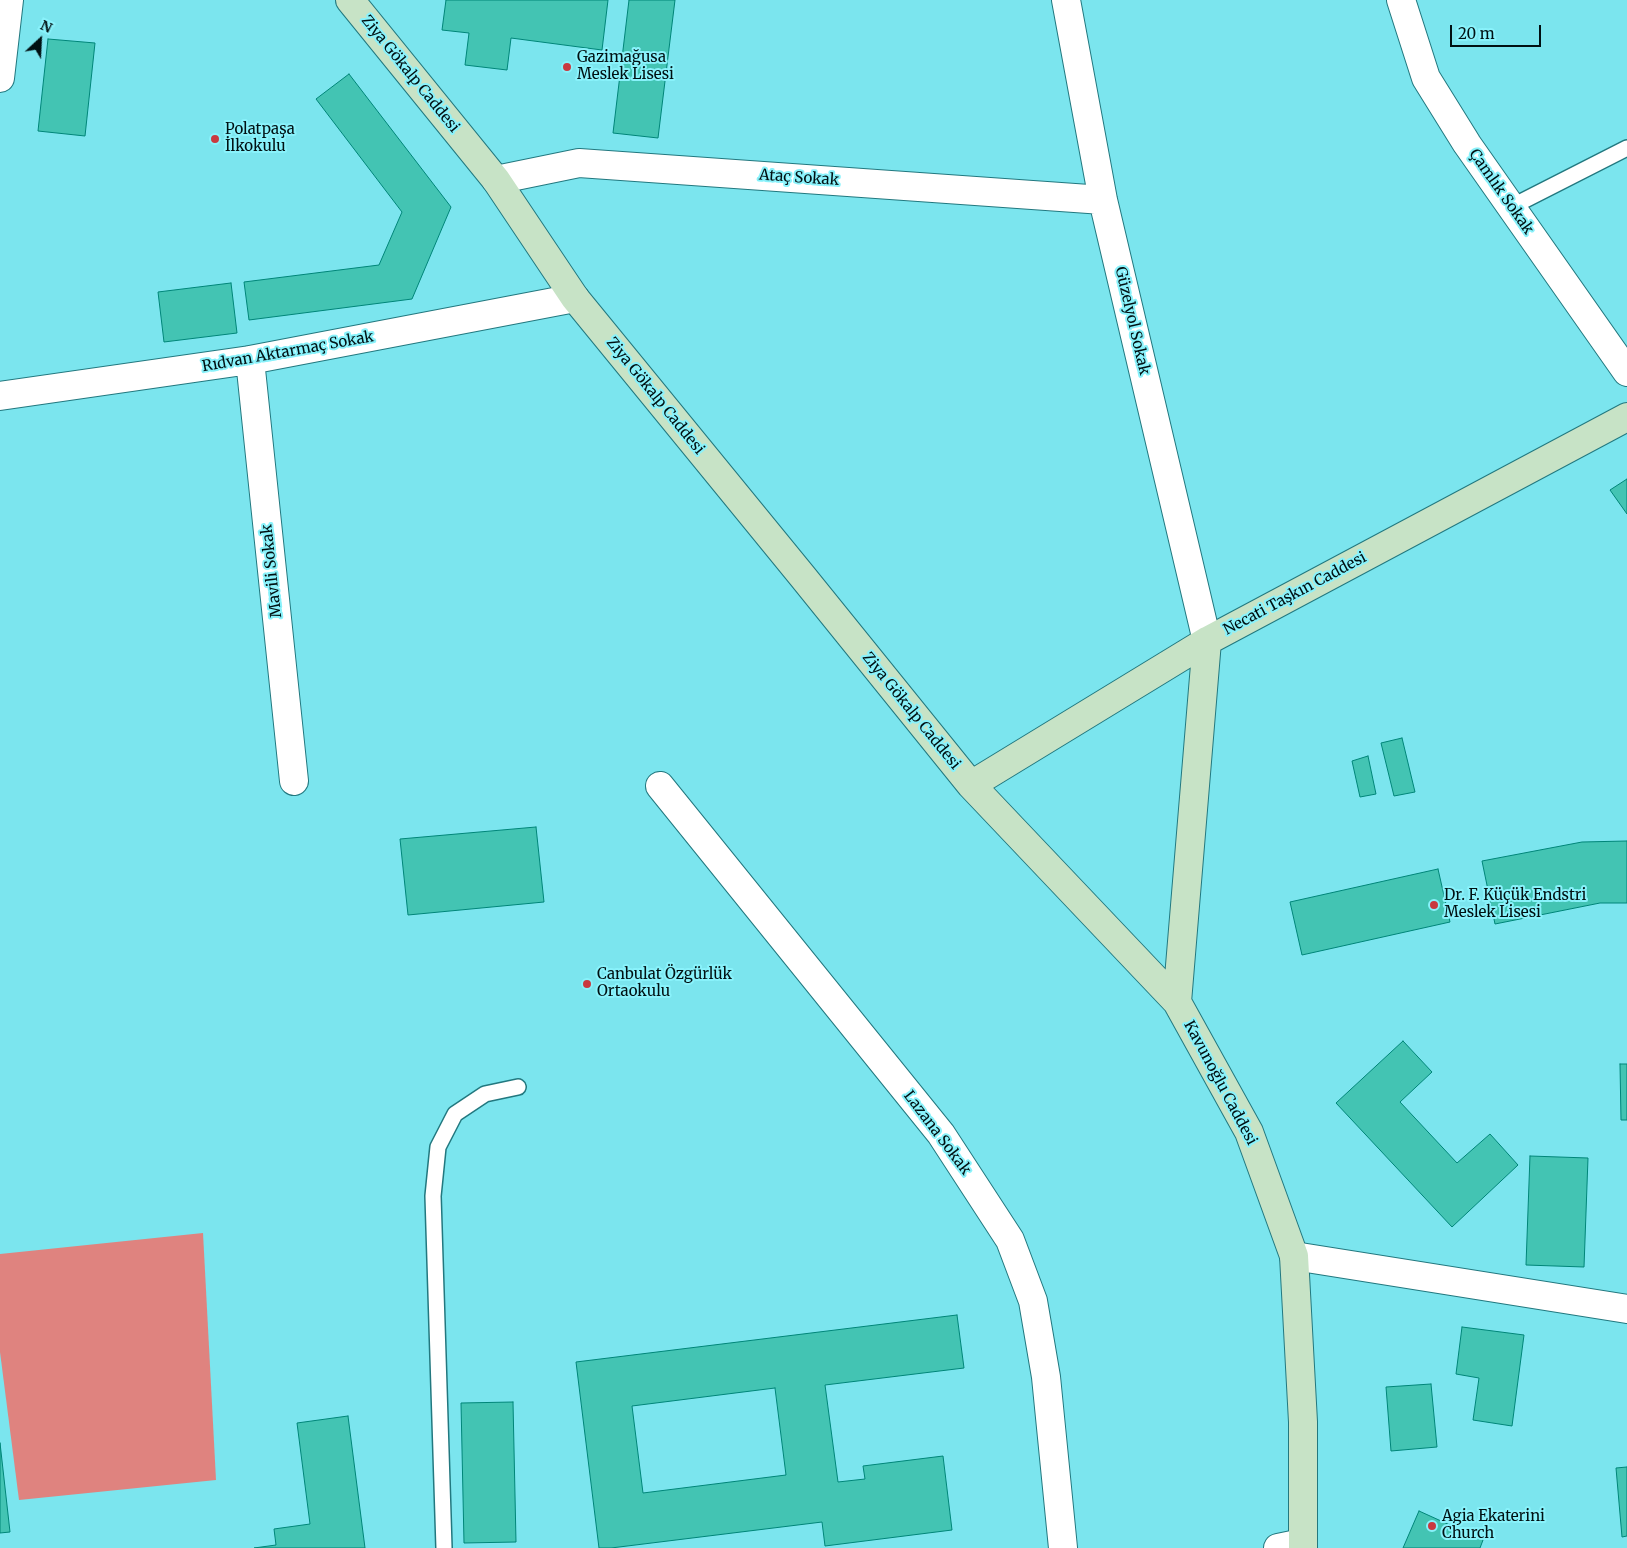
<!DOCTYPE html>
<html>
<head>
<meta charset="utf-8">
<style>
	body { margin:0 }
	#map { position:relative; width:1627px; height:1548px; overflow:hidden; background:#7be5ee; font-family:Merriweather,serif }
	canvas { display:block }
	.north { position:absolute; left:15px; top:15px; width:50px; height:50px; -webkit-text-stroke:4px #89f2fb; paint-order:stroke; rotate:25deg; font-size:14px; font-weight:700; line-height:20px; text-align:center; color:#001012 }
	.north::after { content:''; display:block; margin:auto; width:18px; height:22px; background:#001012; clip-path:polygon(50% 0,100% 100%,50% 72%,0 100%) }
	.scale { position:absolute; left:1450px; top:25px; width:91px; height:22px; box-sizing:border-box; border:2px solid #001012; border-top:0; padding-left:6px; font-size:15px; line-height:18px; white-space:nowrap; color:#001012; -webkit-text-stroke:4px #89f2fb; paint-order:stroke }
</style>
</head>
<body>
<div id="map">
<canvas width="1627" height="1548"></canvas>
<div class="north">N</div>
<div class="scale">20 m</div>
</div>
<script>
const ctx = document.querySelector('canvas').getContext('2d');
ctx.lineJoin = 'round';
function fillPath(path, color) { ctx.fillStyle = color; ctx.fill(path, 'evenodd'); }
const shape = rows => new Path2D(rows.map(r => 'M' + r).join(''));
function stroke(path, color, width, dash) { ctx.strokeStyle = color; ctx.lineWidth = width; ctx.lineCap = dash ? 'butt' : 'round'; ctx.setLineDash(dash || []); ctx.stroke(path); }
function label(font, color, halo, rows, align = 'center') {
  ctx.font = font + ' Merriweather,serif'; ctx.lineWidth = 4; ctx.setLineDash([]); ctx.textBaseline = 'middle'; ctx.strokeStyle = halo; ctx.fillStyle = color; for (const [text, x, y, turn = 0] of rows) {
    ctx.save(); ctx.translate(x, y); ctx.rotate((+turn || 0) * Math.PI / 180); ctx.textAlign = isNaN(turn) ? turn : align; if (halo) ctx.strokeText(text, 0, 0); ctx.fillText(text, 0, 0); ctx.restore();
  }
}
const forest = shape([
	[203,1233,216,1480,19,1500,0,1352,0,1254]
]);
const building = shape([
	[446,0,608,0,602,50,511,38,507,70,465,65,469,33,442,30,446,0],
	[629,0,675,0,658,138,613,133,629,0],
	[48,39,95,43,85,136,38,131,48,39],
	[349,74,451,207,412,299,249,320,244,282,379,265,402,212,316,99,349,74],
	[231,283,237,333,164,342,158,292,231,283],
	[1627,479,1627,514,1610,490,1627,479],
	[1402,738,1415,792,1394,796,1381,743,1402,738],
	[1368,756,1376,794,1360,797,1352,761,1368,756],
	[536,827,544,902,408,915,400,839,536,827],
	[1627,841,1627,903,1600,903,1495,924,1482,861,1582,842,1627,841],
	[1438,869,1450,922,1302,955,1290,902,1438,869],
	[1403,1041,1432,1072,1400,1102,1457,1163,1490,1134,1518,1165,1452,1227,1336,1103,1403,1041],
	[1620,1064,1627,1064,1627,1120,1621,1120,1620,1064],
	[1530,1156,1588,1158,1584,1267,1526,1265,1530,1156],
	[957,1315,964,1368,825,1385,838,1482,865,1479,863,1466,943,1456,952,1530,825,1546,822,1522,611,1548,599,1548,576,1362,957,1315],
	[775,1388,786,1475,643,1493,632,1406,775,1388],
	[1462,1327,1524,1335,1512,1426,1473,1420,1479,1378,1456,1374,1462,1327],
	[1431,1384,1437,1447,1391,1451,1386,1387,1431,1384],
	[513,1402,516,1542,464,1543,461,1403,513,1402],
	[348,1416,365,1548,254,1548,276,1545,274,1529,310,1524,297,1423,348,1416],
	[0,1443,10,1532,0,1533,0,1443],
	[1627,1467,1627,1536,1622,1537,1616,1468,1627,1467],
	[1419,1511,1483,1540,1480,1548,1403,1548,1419,1511]
]);
const service = shape([
	[1511,207,1627,148],
	[444,1548,433,1196,438,1147,455,1114,485,1094,518,1087]
]);
const minor = shape([
	[1066,0,1103,200,1207,641],
	[1401,0,1426,78,1467,144,1627,372],
	[0,78,9,0],
	[496,180,579,163,1103,200],
	[250,360,294,781],
	[0,396,250,360,575,298],
	[660,786,941,1134,1010,1240,1033,1301,1046,1377,1063,1548],
	[1294,1256,1627,1309],
	[1278,1548,1302,1543]
]);
const secondary = shape([
	[350,0,496,180,575,298,803,577,971,785,1177,1002,1249,1132,1294,1256,1303,1422,1303,1548],
	[971,785,1207,641,1627,417],
	[1177,1002,1207,641]
]);
const markers = [
	[567,67,5,"#c9393f"],
	[215,139,5,"#c9393f"],
	[1434,905,5,"#c9393f"],
	[587,984,5,"#c9393f"],
	[1432,1526,5,"#c9393f"]
];
const poiNames = [
	["Gazimağusa",577,58],
	["Meslek Lisesi",577,75],
	["Polatpaşa",225,130],
	["İlkokulu",225,147],
	["Dr. F. Küçük Endstri",1444,896],
	["Meslek Lisesi",1444,913],
	["Canbulat Özgürlük",597,975],
	["Ortaokulu",597,992],
	["Agia Ekaterini",1442,1517],
	["Church",1442,1534]
];
const streetNames = [
	["Ziya Gökalp Caddesi",410,74,51],
	["Ataç Sokak",799,178,4],
	["Çamlık Sokak",1501,192,55],
	["Güzelyol Sokak",1132,321,77],
	["Rıdvan Aktarmaç Sokak",288,352,-10],
	["Ziya Gökalp Caddesi",655,396,51],
	["Mavili Sokak",272,571,-96],
	["Necati Taşkın Caddesi",1295,594,-28],
	["Ziya Gökalp Caddesi",911,711,51],
	["Kavunoğlu Caddesi",1220,1083,62],
	["Lazana Sokak",937,1133,53]
];
fillPath(forest, '#df837f');
fillPath(building, '#43c4b3');
stroke(building, '#008578', 1);
stroke(service, '#22787f', 18);
stroke(minor, '#22787f', 30);
stroke(secondary, '#22787f', 30);
stroke(service, '#fff', 15);
stroke(minor, '#fff', 28);
stroke(secondary, '#c7e3c6', 28);
for (const [x, y, r, color] of markers) { const dot = new Path2D(); dot.arc(x, y, r, 0, 2 * Math.PI); ctx.fillStyle = color; ctx.fill(dot); stroke(dot, '#89f2fb', 2); }
label('15px', '#001012', '#89f2fb', poiNames, 'left');
label('15px', '#001012', '#89f2fb', streetNames);
</script>
</body>
</html>
